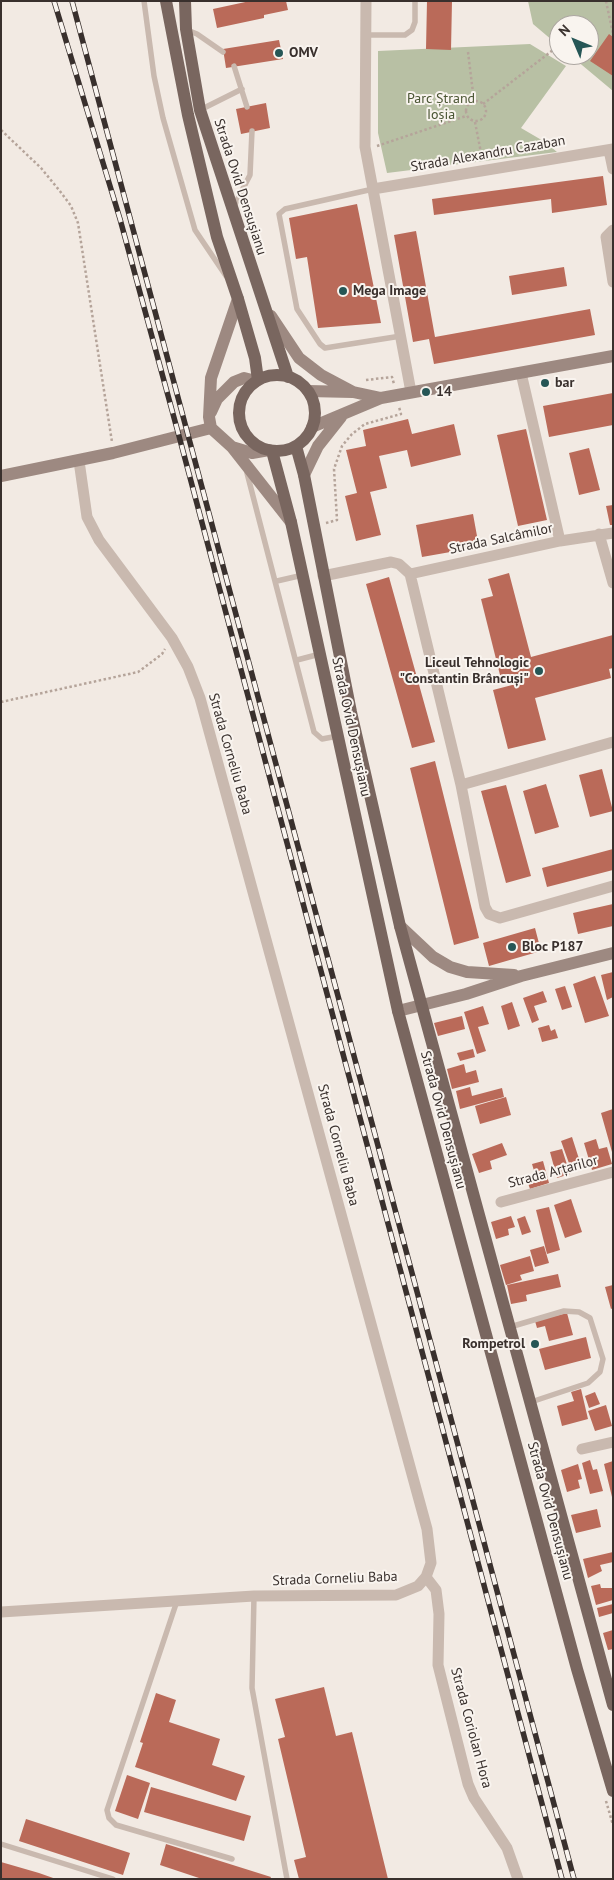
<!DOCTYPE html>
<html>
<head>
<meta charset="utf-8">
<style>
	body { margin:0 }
	#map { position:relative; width:614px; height:1880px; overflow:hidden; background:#f2eae3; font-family:"PT Sans",sans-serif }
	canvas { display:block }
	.frame { position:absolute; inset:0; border:2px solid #39302d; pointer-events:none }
	.north { position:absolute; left:549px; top:15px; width:50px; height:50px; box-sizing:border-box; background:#f9f4ef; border:1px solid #aca6a1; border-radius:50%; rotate:315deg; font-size:14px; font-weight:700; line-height:20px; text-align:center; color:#39302d }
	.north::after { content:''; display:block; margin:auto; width:18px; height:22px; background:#265656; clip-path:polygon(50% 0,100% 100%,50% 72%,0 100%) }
</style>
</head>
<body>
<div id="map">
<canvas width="614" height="1880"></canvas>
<div class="frame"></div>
<div class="north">N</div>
</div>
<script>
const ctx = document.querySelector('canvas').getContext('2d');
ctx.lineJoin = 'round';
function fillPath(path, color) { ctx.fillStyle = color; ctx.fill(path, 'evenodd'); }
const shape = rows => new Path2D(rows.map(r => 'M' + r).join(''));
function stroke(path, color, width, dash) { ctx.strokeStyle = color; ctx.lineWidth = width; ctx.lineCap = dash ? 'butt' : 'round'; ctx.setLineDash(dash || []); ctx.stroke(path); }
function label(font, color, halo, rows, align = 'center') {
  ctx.font = font + ' "PT Sans",sans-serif'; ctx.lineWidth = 4; ctx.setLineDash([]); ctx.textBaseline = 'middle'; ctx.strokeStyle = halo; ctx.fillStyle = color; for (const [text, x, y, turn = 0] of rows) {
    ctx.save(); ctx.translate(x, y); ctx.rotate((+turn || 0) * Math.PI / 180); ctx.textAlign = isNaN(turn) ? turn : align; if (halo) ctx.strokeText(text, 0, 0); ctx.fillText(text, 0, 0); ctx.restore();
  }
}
const green = shape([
	[528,1,613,1,613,91,570,55,589,55,589,25,559,25,559,46,533,24],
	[530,44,566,66,521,128,545,142,557,152,387,173,378,133,378,51]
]);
const building = shape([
	[250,1,286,1,288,10,264,15,264,18,217,28,213,9],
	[427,1,452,1,451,50,426,49],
	[609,34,613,37,613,76,590,61],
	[279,40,283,59,226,68,223,49],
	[266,103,270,128,241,134,236,109],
	[603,176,607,205,552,213,551,199,434,215,432,199],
	[357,204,381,323,318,328,307,257,296,259,289,218],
	[416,231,435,337,590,309,595,335,434,364,429,339,413,342,394,235],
	[564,267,567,286,512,295,509,276],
	[613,393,613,425,549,437,543,406],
	[408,419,412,434,454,424,461,455,411,467,407,450,379,456,387,488,370,492,381,535,356,541,345,496,357,493,346,450,366,446,363,430],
	[526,429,547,520,518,526,497,435],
	[589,448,600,490,579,495,569,453],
	[613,505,613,525,610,525,606,506],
	[473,514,479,547,422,557,416,525],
	[509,573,531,657,613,635,613,668,609,669,611,678,535,698,546,740,508,749,493,690,516,684,515,680,502,683,481,599,493,596,488,579],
	[389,577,435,742,412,748,366,584],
	[435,761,479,938,454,945,410,768],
	[602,769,613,811,590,817,579,775],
	[546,784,559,827,535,834,523,791],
	[506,785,531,876,506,883,481,791],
	[613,849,613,870,547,887,542,868],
	[613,904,613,926,578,934,573,913],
	[535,928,541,951,489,966,483,943],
	[613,972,613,997,607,1000,601,975],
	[595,976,609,1016,585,1023,573,984],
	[565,986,572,1007,562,1010,555,989],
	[543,991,547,1002,534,1006,539,1020,532,1023,523,998],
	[512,1002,520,1026,508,1030,501,1006],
	[483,1006,489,1024,478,1027,486,1051,477,1054,464,1012],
	[462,1016,465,1029,438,1036,434,1023],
	[549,1025,551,1031,555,1029,558,1038,542,1042,538,1028],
	[473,1049,475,1057,460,1061,457,1053],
	[464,1064,466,1073,476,1070,479,1082,452,1089,447,1069],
	[470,1087,472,1096,502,1088,504,1097,460,1109,456,1091],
	[506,1097,511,1115,480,1124,475,1106],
	[613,1109,613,1152,612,1152,601,1113],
	[572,1137,580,1162,570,1166,561,1141],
	[596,1139,599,1149,607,1147,612,1164,592,1170,584,1143],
	[502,1143,507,1155,490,1161,492,1169,479,1173,472,1154],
	[562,1149,570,1174,557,1178,550,1152],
	[543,1161,549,1183,530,1189,526,1177,535,1174,532,1164],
	[571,1199,582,1232,565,1238,554,1205],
	[549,1207,560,1250,547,1254,536,1210],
	[511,1216,515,1227,508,1229,509,1235,496,1239,491,1222],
	[525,1216,531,1232,522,1235,517,1219],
	[544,1246,549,1263,535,1267,530,1250],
	[530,1256,534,1271,520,1275,522,1280,506,1285,500,1265],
	[558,1274,561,1287,526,1295,527,1301,511,1304,507,1285],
	[613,1285,613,1308,611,1309,605,1287],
	[567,1313,573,1335,549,1341,545,1326,537,1328,535,1321],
	[586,1337,591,1358,545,1370,539,1349],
	[581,1389,588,1419,562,1426,557,1406,574,1401,571,1392],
	[595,1392,600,1404,589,1408,585,1396],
	[606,1405,612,1426,595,1431,588,1411],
	[590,1460,593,1470,597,1469,603,1491,590,1494,582,1463],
	[613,1461,613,1497,612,1497,604,1464],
	[578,1464,582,1479,578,1480,580,1488,567,1492,561,1470],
	[597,1509,601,1527,576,1533,571,1515],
	[613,1552,613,1562,600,1565,602,1571,588,1578,583,1559],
	[600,1584,601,1588,613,1588,613,1600,596,1605,591,1586],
	[613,1604,613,1613,599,1617,597,1608],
	[613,1630,613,1649,608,1650,603,1633],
	[324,1687,336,1736,352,1732,388,1879,299,1879,294,1860,306,1857,278,1739,285,1737,275,1699],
	[156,1693,176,1700,169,1722,220,1739,212,1765,245,1776,236,1801,135,1767,143,1743,140,1742],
	[127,1775,150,1783,138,1819,115,1811],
	[151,1787,251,1816,244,1841,144,1812],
	[26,1819,130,1853,123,1875,19,1841],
	[166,1844,271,1877,270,1879,202,1879,160,1865],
	[1,1862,39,1873,56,1879,1,1879]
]);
const path = shape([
	[606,1,613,34],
	[468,52,474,101],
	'466 111a10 10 0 1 1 20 0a10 10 0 1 1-20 0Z',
	[483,104,553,50],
	[475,122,482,158],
	[1,130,41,168,59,190,71,206,78,223,112,442],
	[377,146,466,116],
	[366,380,392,377,394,384],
	[326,523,337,520,334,469,342,446,352,434,365,424,401,414,399,407],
	[1,702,138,672,162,654,165,649],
	[606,1801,613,1825]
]);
const lane = shape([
	[144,1,154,76,163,118,195,230,226,276],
	[187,30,197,34,223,52],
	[366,35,405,35,412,30,415,22,415,1],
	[234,66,247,107],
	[200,110,242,89],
	[373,189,285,209,279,214,297,309,320,344,325,348,401,336],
	[233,208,250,175,252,131],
	[247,473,314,732,322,739,338,736],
	[277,581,303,575],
	[297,660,320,654],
	[510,1327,564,1311,579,1312,590,1318,603,1359,600,1372,588,1383,531,1402],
	[254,1596,252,1688,287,1879],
	[177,1601,107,1810,109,1818,116,1825,232,1859],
	[1,1844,113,1879]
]);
const street = shape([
	[366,1,365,147,411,392],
	[609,150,613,169],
	[373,189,613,149],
	[613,230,606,237,613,282],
	[521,373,560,541],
	[599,534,613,583],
	[410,574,560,541,613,533],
	[323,576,391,562,399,564,410,574,461,785,485,907,489,914,500,918,613,886],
	[461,785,613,742],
	[501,1202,613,1172],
	[582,1449,613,1442],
	[426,1577,436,1590,439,1614,438,1665,468,1784,474,1798,507,1848,518,1879],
	[1,1612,254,1596,396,1595,418,1586,426,1577,431,1563,427,1529,200,698,188,667,172,638,99,540,87,517,79,461]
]);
const secondary = shape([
	[238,299,211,378,209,417,211,428,232,447,252,453,269,450],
	[271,316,299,358,321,375,353,392],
	[308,391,353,392,381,398],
	[211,412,217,399,234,382,244,378,256,381],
	[312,427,381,398,613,356],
	[232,447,291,522],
	[304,475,318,446,341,417],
	[1,476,113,453,211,428],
	[400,926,433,957,450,967,467,972,514,975],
	[398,1011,466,994,521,976,613,953]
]);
const primary = shape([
	[166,1,188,115,217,237,238,299,255,358,258,380],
	[185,1,186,29,200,110,288,377],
	'239 413a38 38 0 1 1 76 0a38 38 0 1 1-76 0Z',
	[296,446,304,475,351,712,400,926,613,1705],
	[272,451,291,522,398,1011,577,1669,613,1791]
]);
const rail = shape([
	[54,1,120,219,179,436,562,1879],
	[72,1,574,1879]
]);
const markers = [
	[279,53,5,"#265656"],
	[343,291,5,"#265656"],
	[545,383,5,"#265656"],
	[426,392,5,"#265656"],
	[539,671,5,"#265656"],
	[512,947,5,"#265656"],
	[535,1344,5,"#265656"]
];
const poiNames = [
	["OMV",289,53],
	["Mega Image",353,291],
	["bar",555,383],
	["14",436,392],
	["Liceul Tehnologic",529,663,"right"],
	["\"Constantin Brâncuși\"",529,679,"right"],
	["Bloc P187",522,947],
	["Rompetrol",525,1344,"right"]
];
const parkNames = [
	["Parc Ștrand",441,99],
	["Ioșia",441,115]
];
const streetNames = [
	["Strada Alexandru Cazaban",488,154,-10],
	["Strada Ovid Densușianu",240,187,72],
	["Strada Salcâmilor",501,539,-12],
	["Strada Ovid Densușianu",351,727,78],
	["Strada Corneliu Baba",230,754,74],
	["Strada Ovid Densușianu",443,1120,75],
	["Strada Corneliu Baba",338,1145,75],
	["Strada Arțarilor",553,1172,-15],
	["Strada Ovid Densușianu",550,1511,75],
	["Strada Corneliu Baba",335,1579,-2],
	["Strada Coriolan Hora",471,1728,75]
];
fillPath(green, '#b8c0a4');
fillPath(building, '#ba6a59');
stroke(path, '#b5a49a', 2.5, [2.5, 2.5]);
stroke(lane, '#c9b9af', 5.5);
stroke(street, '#c9b9af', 11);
stroke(secondary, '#9d8981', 12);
stroke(primary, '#79665f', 12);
stroke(rail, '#39302d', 5.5);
stroke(rail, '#f9f4ef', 4, [11]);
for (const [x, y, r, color] of markers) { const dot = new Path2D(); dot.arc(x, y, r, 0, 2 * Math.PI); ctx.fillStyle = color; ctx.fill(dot); stroke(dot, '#f9f4ef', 2); }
label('bold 14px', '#39302d', '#f9f4ef', poiNames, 'left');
label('14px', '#4a5533', '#f9f4ef', parkNames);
label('14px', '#39302d', '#f9f4ef', streetNames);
</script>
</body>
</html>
